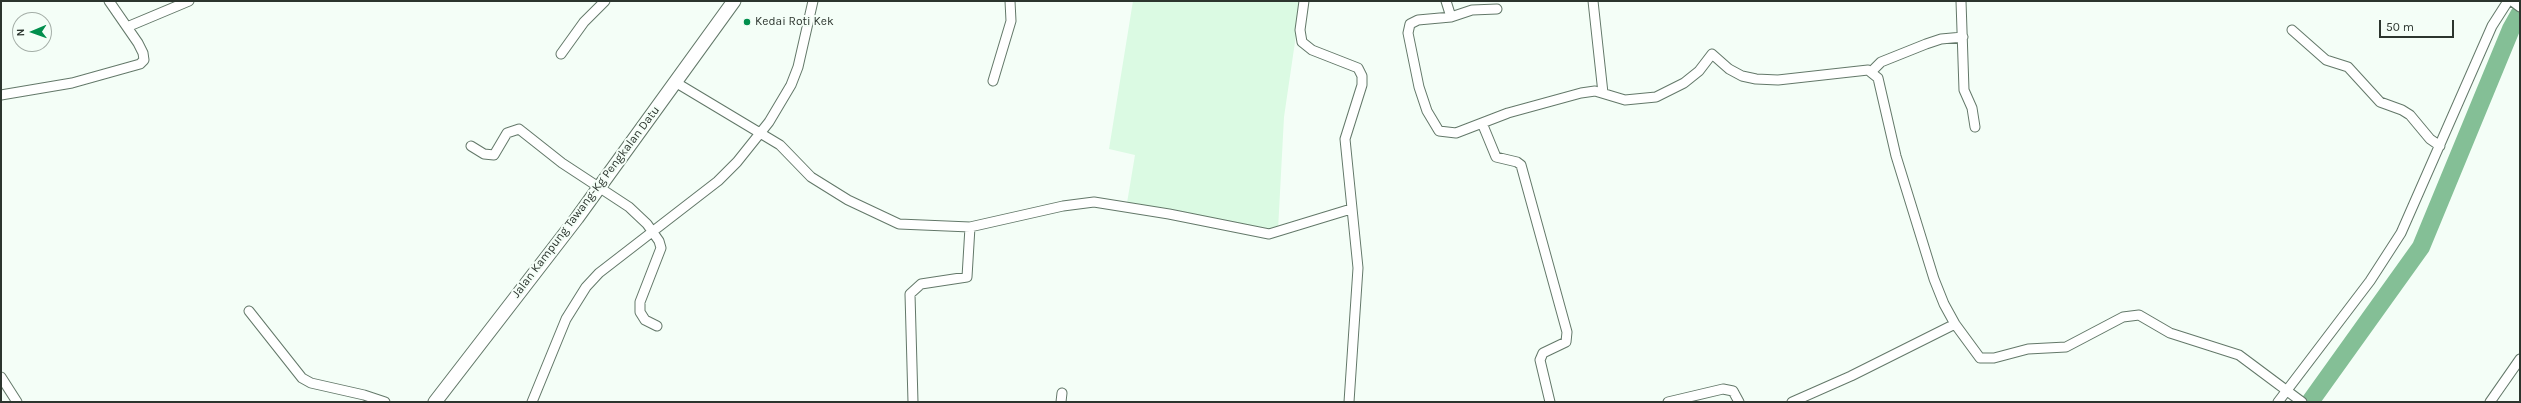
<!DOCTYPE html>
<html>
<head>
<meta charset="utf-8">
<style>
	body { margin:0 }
	#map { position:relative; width:2521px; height:403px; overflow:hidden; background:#f4fef7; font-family:Karla,sans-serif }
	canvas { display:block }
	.frame { position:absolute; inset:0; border:2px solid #2c352e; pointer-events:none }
	.north { position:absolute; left:12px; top:12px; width:40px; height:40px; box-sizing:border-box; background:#f4fef7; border:1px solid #a4aea7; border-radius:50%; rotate:268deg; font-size:11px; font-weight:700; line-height:16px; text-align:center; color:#2c352e }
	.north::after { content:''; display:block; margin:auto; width:14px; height:18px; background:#018f4d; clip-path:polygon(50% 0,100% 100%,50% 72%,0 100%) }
	.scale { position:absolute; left:2379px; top:20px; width:75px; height:18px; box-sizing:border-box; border:2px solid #2c352e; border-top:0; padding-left:5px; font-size:12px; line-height:14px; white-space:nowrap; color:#2c352e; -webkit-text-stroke:3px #f4fef7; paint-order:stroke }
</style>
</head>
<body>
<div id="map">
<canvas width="2521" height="403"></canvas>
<div class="frame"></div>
<div class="north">N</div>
<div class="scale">50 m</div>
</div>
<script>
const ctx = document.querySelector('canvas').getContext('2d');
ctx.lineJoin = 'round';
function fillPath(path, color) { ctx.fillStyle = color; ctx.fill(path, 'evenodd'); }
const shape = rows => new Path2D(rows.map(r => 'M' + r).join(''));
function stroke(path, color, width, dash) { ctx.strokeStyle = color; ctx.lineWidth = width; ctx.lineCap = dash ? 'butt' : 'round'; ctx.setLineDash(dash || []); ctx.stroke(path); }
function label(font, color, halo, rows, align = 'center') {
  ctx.font = font + ' Karla,sans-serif'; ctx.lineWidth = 4; ctx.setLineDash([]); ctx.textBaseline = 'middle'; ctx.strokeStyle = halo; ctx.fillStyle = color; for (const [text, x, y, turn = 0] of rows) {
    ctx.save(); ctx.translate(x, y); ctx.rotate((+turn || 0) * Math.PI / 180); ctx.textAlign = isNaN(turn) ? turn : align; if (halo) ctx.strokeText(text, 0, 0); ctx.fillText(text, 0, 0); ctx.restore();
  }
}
const built = shape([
	[1133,1,1301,1,1284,117,1278,230,1127,203,1135,155,1109,149]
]);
const river = shape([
	[2310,402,2421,247,2511,29,2520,13]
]);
const street = shape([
	[1304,1,1300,30,1302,42,1312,50,1358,68,1362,76,1362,85,1345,139,1358,268,1349,402],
	[1446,1,1451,17],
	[1593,1,1603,93],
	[1961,1,1964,90,1972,108,1975,127],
	[2512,1,2520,7],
	[1497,9,1472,10,1451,17,1418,20,1410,24,1408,33,1419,87,1427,111,1439,131,1456,133,1508,113,1581,93,1595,91,1625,100,1656,97,1684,83,1699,71,1712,54,1729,69,1742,76,1756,79,1778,80,1868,70,1878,78,1896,156,1934,279,1944,304,1955,324,1980,358,1994,358,2028,349,2066,347,2123,317,2139,315,2170,333,2239,355,2302,402],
	[127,27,189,1],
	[2292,30,2326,60,2348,67,2380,102,2402,110,2410,115,2430,139,2440,146],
	[561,54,584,22,605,1],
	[1872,71,1881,62,1926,44,1941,39,1963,37],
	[993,81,1011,21,1010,1],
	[675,82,780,145,811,177,848,200,899,224,970,227,1063,206,1094,202,1169,214,1269,234,1351,209],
	[1,95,72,83,140,64,144,60,143,53,138,43,109,1],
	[1482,123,1496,157,1517,162,1521,165,1567,332,1566,342,1543,353,1540,360,1550,402],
	[471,146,484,154,494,155,507,133,519,129,562,163,629,207,647,224,659,241,661,248,640,302,640,312,645,320,657,326],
	[249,311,302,378,311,383,364,395,385,402],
	[1,377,17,402],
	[532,402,566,319,586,287,599,273,718,181,737,162,769,122,791,85,798,67,813,1],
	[913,402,910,294,921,284,967,277,970,227],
	[1061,402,1062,393],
	[1668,402,1723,389,1733,391,1739,402],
	[1792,402,1851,376,1955,324],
	[2278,402,2370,281,2401,233,2492,26,2508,1],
	[2490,402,2520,359]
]);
const secondary = shape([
	[435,402,577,218,734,1]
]);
const markers = [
	[747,22,4,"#018f4d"]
];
const poiNames = [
	["Kedai Roti Kek",755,22]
];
const streetNames = [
	["Jalan Kampung Tawang-Kg Pengkalan Datu",586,202,-53]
];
fillPath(built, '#dbfae3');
stroke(river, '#84bf96', 18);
stroke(street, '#637869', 11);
stroke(secondary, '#637869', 15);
stroke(street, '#fff', 9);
stroke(secondary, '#fff', 13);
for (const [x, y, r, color] of markers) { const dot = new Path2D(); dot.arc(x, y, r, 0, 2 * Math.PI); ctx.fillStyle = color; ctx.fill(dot); stroke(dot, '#f4fef7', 1.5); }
label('12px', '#2c352e', '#f4fef7', poiNames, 'left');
label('12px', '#2c352e', '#f4fef7', streetNames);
</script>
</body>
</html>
